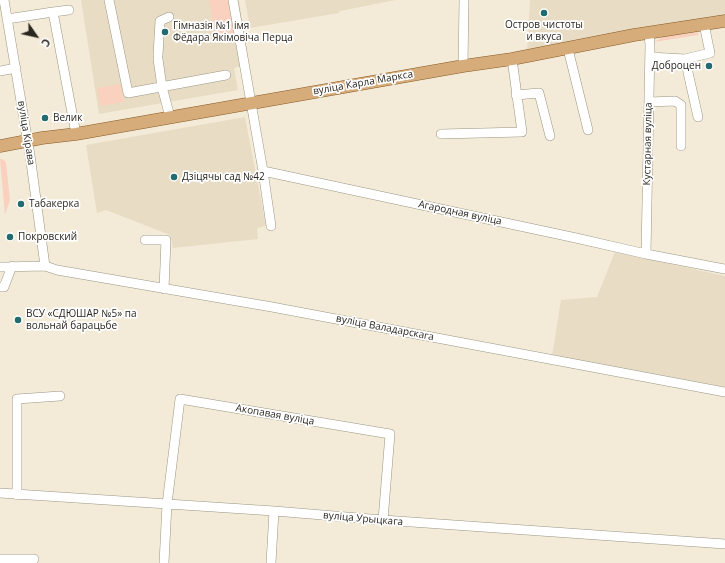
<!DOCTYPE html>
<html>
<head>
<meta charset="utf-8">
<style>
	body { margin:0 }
	#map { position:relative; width:725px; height:563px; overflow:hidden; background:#f3ebd8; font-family:"Open Sans",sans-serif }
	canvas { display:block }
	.north { position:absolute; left:16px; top:16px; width:40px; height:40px; -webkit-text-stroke:3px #fff; paint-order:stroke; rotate:124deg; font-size:11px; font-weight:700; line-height:16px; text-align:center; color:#29261f }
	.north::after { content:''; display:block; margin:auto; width:14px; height:18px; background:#29261f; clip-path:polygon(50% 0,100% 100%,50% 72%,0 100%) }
</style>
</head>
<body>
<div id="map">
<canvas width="725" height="563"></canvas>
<div class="north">С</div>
</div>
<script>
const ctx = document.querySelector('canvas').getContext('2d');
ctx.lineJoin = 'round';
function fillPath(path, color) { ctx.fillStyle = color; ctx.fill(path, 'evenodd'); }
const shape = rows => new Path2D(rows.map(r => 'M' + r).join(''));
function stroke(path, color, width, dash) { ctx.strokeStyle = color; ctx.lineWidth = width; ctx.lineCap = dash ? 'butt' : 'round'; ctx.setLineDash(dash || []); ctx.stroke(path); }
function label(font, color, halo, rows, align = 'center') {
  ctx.font = font + ' "Open Sans",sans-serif'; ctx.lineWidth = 3.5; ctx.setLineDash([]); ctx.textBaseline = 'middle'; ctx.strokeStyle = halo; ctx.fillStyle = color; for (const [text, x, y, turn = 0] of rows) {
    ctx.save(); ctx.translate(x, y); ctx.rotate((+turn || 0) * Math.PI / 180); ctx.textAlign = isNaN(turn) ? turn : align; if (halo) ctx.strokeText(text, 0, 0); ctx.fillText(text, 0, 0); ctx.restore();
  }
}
const built = shape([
	[81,0,239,0,249,64,234,68,238,90,99,114],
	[245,0,396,0,340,11,339,13,250,28],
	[530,0,725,0,725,18,527,53],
	[245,117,266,226,257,228,258,239,173,248,170,235,106,210,97,213,86,145],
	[615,252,725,276,725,387,552,356,561,300,597,297]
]);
const green = shape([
	[209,0,228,0,234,37,216,40],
	[698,32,698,35,654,42,663,37],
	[121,84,124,102,100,106,97,88],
	[0,159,2,159,6,162,10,200,5,215]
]);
const minor = shape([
	[4,0,30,155,45,266],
	[109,0,128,93,226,75],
	[233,0,263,171,576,238,646,254,725,269],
	[69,10,53,12,76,134],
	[7,19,53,12],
	[568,49,588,130],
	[158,55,160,21,169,17],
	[650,57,685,59],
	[158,59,162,87,170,117],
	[463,66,464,0],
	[0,71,16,68],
	[516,95,539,93,550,136],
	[649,102,675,101,681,105,681,146],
	[698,117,685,59,710,53,704,24],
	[441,134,522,132,512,59],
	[263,171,271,226],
	[145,240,166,240,164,289],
	[646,254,650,45,649,34],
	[0,267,45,266,57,270,272,307,725,392],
	[0,287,4,287,12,266],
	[0,493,274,511,383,520,725,544],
	[17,495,17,399,60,396],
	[0,559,34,559],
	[164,563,167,504,180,399,390,434,383,520],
	[271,563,274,511]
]);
const major = shape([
	[0,146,42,138,76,134,463,66,512,59,634,35,725,21]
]);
const markers = [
	[544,13,4,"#206c70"],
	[165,32,4,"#206c70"],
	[709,66,4,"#206c70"],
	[45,118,4,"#206c70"],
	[174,177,4,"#206c70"],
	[21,204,4,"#206c70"],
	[10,237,4,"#206c70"],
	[18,320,4,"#206c70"]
];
const poiNames = [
	["Остров чистоты",544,25,"center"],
	["и вкуса",544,37,"center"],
	["Гімназія №1 імя",173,26],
	["Фёдара Якімовіча Перца",173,38],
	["Доброцен",701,66,"right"],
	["Велик",53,118],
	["Дзіцячы сад №42",182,177],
	["Табакерка",29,204],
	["Покровский",18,237],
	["ВСУ «СДЮШАР №5» па",26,314],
	["вольнай барацьбе",26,326]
];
const streetNames = [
	["вуліца Карла Маркса",363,83,-10],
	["вуліца Кірава",26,133,81],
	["Кустарная вуліца",648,144,-89],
	["Агародная вуліца",460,213,12],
	["вуліца Валадарскага",385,328,11],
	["Акопавая вуліца",275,415,10],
	["вуліца Урыцкага",363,519,5]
];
fillPath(built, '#e8ddc4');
fillPath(green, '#fad0bf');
stroke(minor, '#9c9583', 10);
stroke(major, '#885922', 13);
stroke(minor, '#fff', 9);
stroke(major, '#d6ac7b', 12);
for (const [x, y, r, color] of markers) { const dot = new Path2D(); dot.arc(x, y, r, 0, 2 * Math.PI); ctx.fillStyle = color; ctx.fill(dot); stroke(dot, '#fff', 1.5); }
label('10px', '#29261f', '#fff', poiNames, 'left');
label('10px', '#29261f', '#fff', streetNames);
</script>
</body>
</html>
